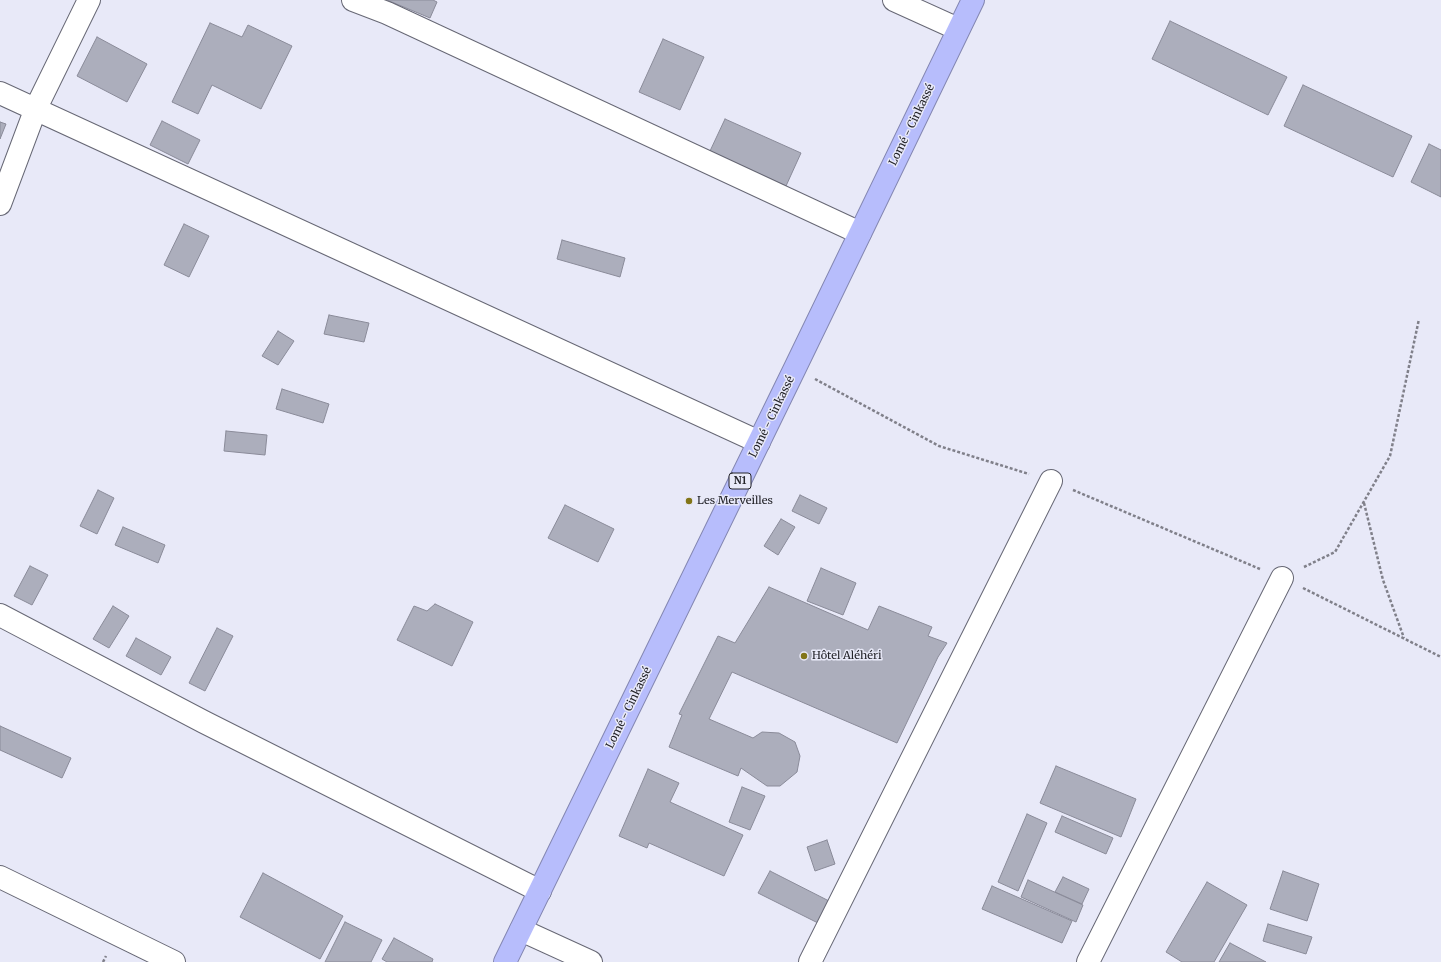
<!DOCTYPE html>
<html>
<head>
<meta charset="utf-8">
<style>
	body { margin:0 }
	canvas { display:block; background:#e8e9f8 }
</style>
</head>
<body>
<canvas width="1441" height="962"></canvas>
<script>
const ctx = document.querySelector('canvas').getContext('2d');
ctx.lineJoin = 'round';
function fillPath(path, color) { ctx.fillStyle = color; ctx.fill(path, 'evenodd'); }
const shape = rows => new Path2D(rows.map(r => 'M' + r).join(''));
function stroke(path, color, width, dash) { ctx.strokeStyle = color; ctx.lineWidth = width; ctx.lineCap = dash ? 'butt' : 'round'; ctx.setLineDash(dash || []); ctx.stroke(path); }
function label(font, color, halo, rows, align = 'center') {
  ctx.font = font + ' Merriweather,serif'; ctx.lineWidth = 3; ctx.setLineDash([]); ctx.textBaseline = 'middle'; ctx.strokeStyle = halo; ctx.fillStyle = color; for (const [text, x, y, turn = 0] of rows) {
    ctx.save(); ctx.translate(x, y); ctx.rotate((+turn || 0) * Math.PI / 180); ctx.textAlign = isNaN(turn) ? turn : align; if (halo) ctx.strokeText(text, 0, 0); ctx.fillText(text, 0, 0); ctx.restore();
  }
}
const building = shape([
	[387,0,433,0,437,2,430,18,387,0],
	[1170,21,1287,77,1268,115,1152,59,1170,21],
	[210,23,242,37,248,25,292,46,261,109,212,85,198,114,172,102,210,23],
	[97,37,147,64,127,102,77,76,97,37],
	[663,39,704,57,680,110,639,92,663,39],
	[1303,85,1412,136,1393,177,1284,126,1303,85],
	[725,119,801,153,786,186,710,151,725,119],
	[162,121,200,140,188,164,150,145,162,121],
	[0,122,6,124,0,139,0,122],
	[1429,144,1441,150,1441,197,1411,182,1429,144],
	[184,224,209,236,189,277,164,265,184,224],
	[562,240,625,258,620,277,557,259,562,240],
	[329,315,369,323,364,342,324,334,329,315],
	[278,331,294,341,278,365,262,356,278,331],
	[282,389,329,404,323,423,276,409,282,389],
	[226,431,267,435,265,455,224,451,226,431],
	[98,490,114,498,97,534,80,526,98,490],
	[800,495,827,508,819,524,792,511,800,495],
	[565,505,614,529,598,562,548,538,565,505],
	[781,519,795,527,778,555,764,546,781,519],
	[123,527,165,545,158,563,115,545,123,527],
	[30,566,48,575,32,605,14,596,30,566],
	[821,568,856,583,843,615,807,601,821,568],
	[769,587,868,630,879,606,932,627,928,636,947,643,938,657,897,743,732,672,709,719,753,738,762,732,779,733,795,742,800,756,797,772,780,786,767,786,741,768,738,776,669,747,682,715,679,714,718,636,735,643,769,587],
	[435,604,473,622,452,666,397,640,414,606,427,611,435,604],
	[113,606,129,616,109,648,93,639,113,606],
	[217,628,233,636,205,691,189,683,217,628],
	[136,638,171,657,161,675,126,656,136,638],
	[0,726,71,758,62,778,0,750,0,726],
	[1056,766,1136,799,1121,837,1040,803,1056,766],
	[648,769,679,783,670,802,743,835,724,876,649,843,647,848,619,836,648,769],
	[742,787,765,796,750,830,729,822,742,787],
	[1027,814,1047,823,1018,891,998,882,1027,814],
	[1062,816,1113,838,1106,854,1055,832,1062,816],
	[827,840,835,864,815,871,807,847,827,840],
	[770,871,831,902,820,924,758,893,770,871],
	[1283,871,1319,884,1307,921,1270,909,1283,871],
	[263,873,343,916,320,959,240,917,263,873],
	[1063,877,1089,889,1082,904,1055,892,1063,877],
	[1028,880,1083,905,1076,922,1021,897,1028,880],
	[1207,882,1247,905,1214,962,1182,962,1166,952,1207,882],
	[992,886,1072,921,1062,943,982,909,992,886],
	[345,922,382,940,371,962,325,962,345,922],
	[1268,924,1312,937,1306,954,1263,941,1268,924],
	[394,938,433,959,432,962,387,962,382,959,394,938],
	[1230,943,1266,962,1219,962,1230,943]
]);
const path = shape([
	[815,379,939,446,1029,474],
	[1073,490,1260,569],
	[1364,503,1383,580,1404,638],
	[1304,567,1335,552,1390,456,1419,319],
	[1303,588,1441,657],
	[103,962,106,956]
]);
const street = shape([
	[353,0,387,13,860,233],
	[894,0,958,29],
	[0,93,759,442],
	[0,204,36,108,89,0],
	[0,615,204,722,540,891],
	[0,877,174,962],
	[521,930,591,962],
	[810,962,1051,481],
	[1088,962,1282,578]
]);
const highway = shape([
	[505,962,795,368,973,0]
]);
const markers = [
	[689,501,4,"#827518"],
	[804,656,4,"#827518"]
];
const shields = [
	[740,481,22]
];
const shieldNames = [
	["N1",740,481]
];
const streetNames = [
	["Lomé - Cinkassé",912,125,-64],
	["Lomé - Cinkassé",772,417,-64],
	["Lomé - Cinkassé",629,708,-64]
];
const poiNames = [
	["Les Merveilles",697,501],
	["Hôtel Aléhéri",812,656]
];
fillPath(building, '#acaebc');
stroke(building, '#8a8b99', 1);
stroke(street, '#676875', 24);
stroke(highway, '#8487b2', 24);
stroke(path, '#80808a', 2.5, [3, 2]);
stroke(street, '#fff', 22);
stroke(highway, '#b7bdfc', 22);
for (const [x, y, r, color] of markers) { const dot = new Path2D(); dot.arc(x, y, r, 0, 2 * Math.PI); ctx.fillStyle = color; ctx.fill(dot); stroke(dot, '#e8e9f8', 1.5); }
for (const [x, y, w] of shields) { const box = new Path2D(); box.roundRect(x - w / 2, y - 8, w, 16, 3); ctx.fillStyle = '#e8e9f8'; ctx.fill(box); stroke(box, '#24242a', 1); }
label('bold 10px', '#24242a', null, shieldNames);
label('11px', '#24242a', '#e8e9f8', streetNames);
label('11px', '#24242a', '#e8e9f8', poiNames, 'left');
</script>
</body>
</html>
